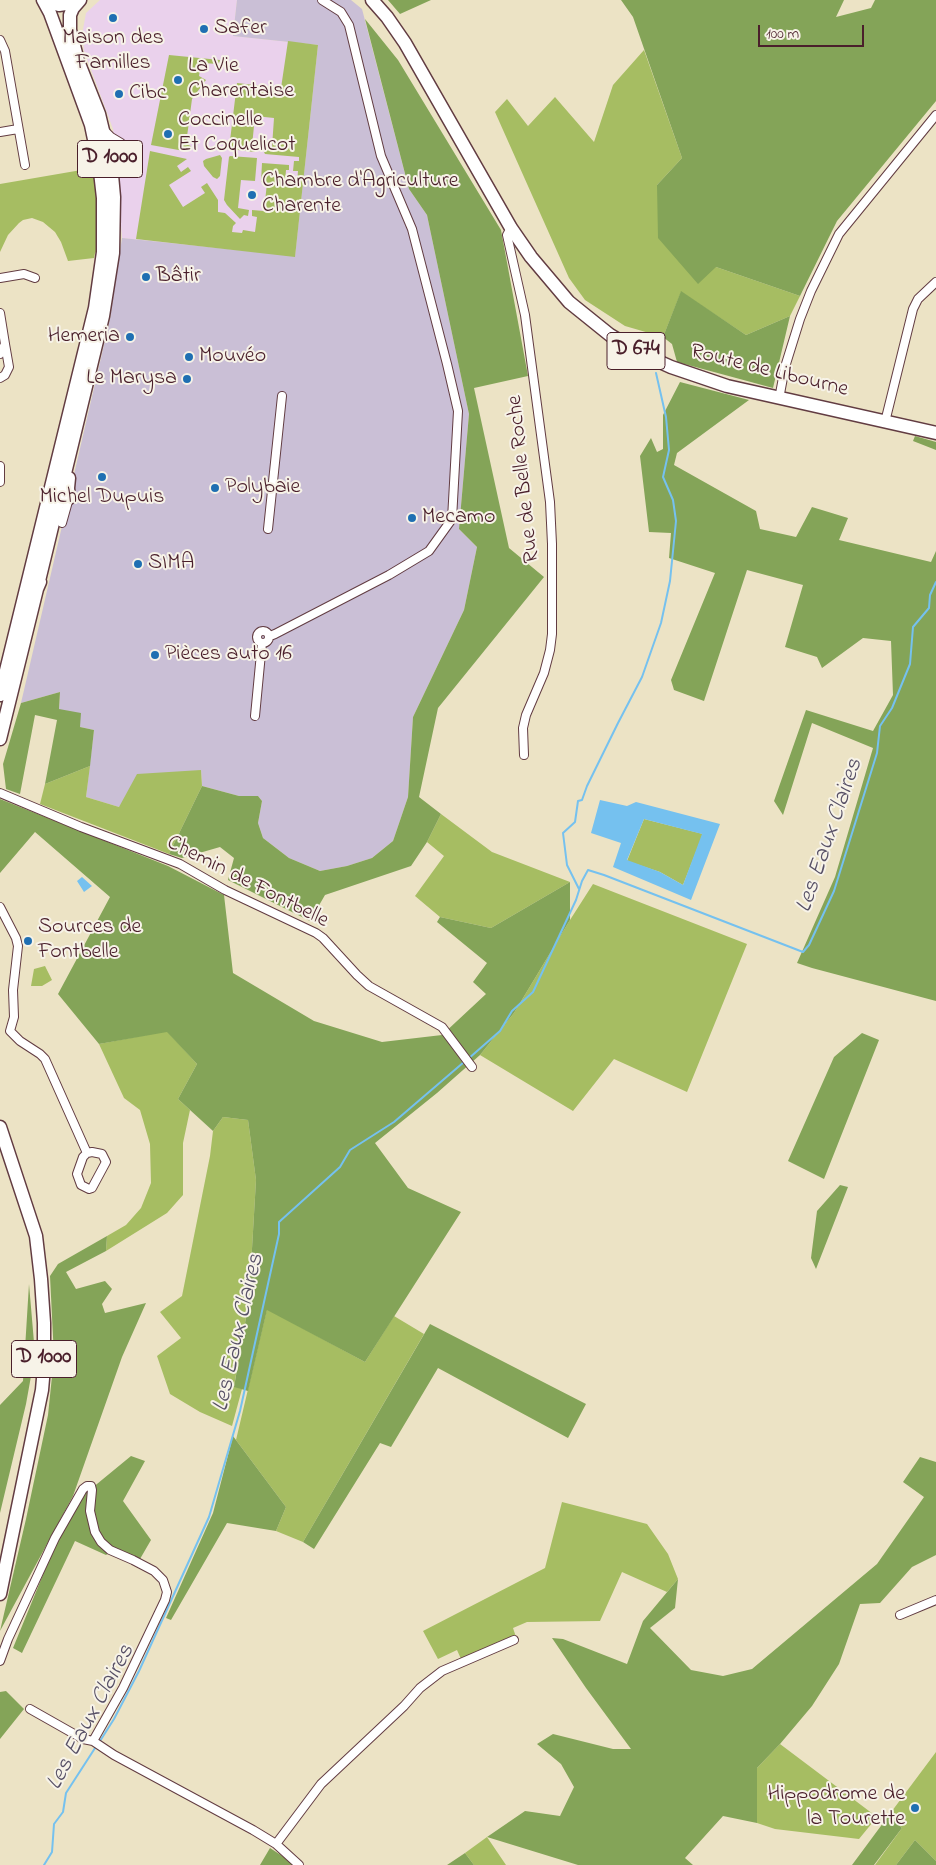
<!DOCTYPE html>
<html>
<head>
<meta charset="utf-8">
<style>
	body { margin:0 }
	#map { position:relative; width:936px; height:1865px; overflow:hidden; background:#ece3c5; font-family:"Indie Flower",sans-serif }
	canvas { display:block }
	.scale { position:absolute; left:758px; top:25px; width:106px; height:22px; box-sizing:border-box; border:2px solid #4a1f2b; border-top:0; padding-left:6px; font-size:15px; line-height:18px; white-space:nowrap; color:#4a1f2b; -webkit-text-stroke:4px #f7f3e8; paint-order:stroke }
</style>
</head>
<body>
<div id="map">
<canvas width="936" height="1865"></canvas>
<div class="scale">100 m</div>
</div>
<script>
const ctx = document.querySelector('canvas').getContext('2d');
ctx.lineJoin = 'round';
function fillPath(path, color) { ctx.fillStyle = color; ctx.fill(path, 'evenodd'); }
const shape = rows => new Path2D(rows.map(r => 'M' + r).join(''));
function stroke(path, color, width, dash) { ctx.strokeStyle = color; ctx.lineWidth = width; ctx.lineCap = dash ? 'butt' : 'round'; ctx.setLineDash(dash || []); ctx.stroke(path); }
function label(font, color, halo, rows, align = 'center') {
  ctx.font = font + ' "Indie Flower",sans-serif'; ctx.lineWidth = 4; ctx.setLineDash([]); ctx.textBaseline = 'middle'; ctx.strokeStyle = halo; ctx.fillStyle = color; for (const [text, x, y, turn = 0] of rows) {
    ctx.save(); ctx.translate(x, y); ctx.rotate((+turn || 0) * Math.PI / 180); ctx.textAlign = isNaN(turn) ? turn : align; if (halo) ctx.strokeText(text, 0, 0); ctx.fillText(text, 0, 0); ctx.restore();
  }
}
const built = shape([
	[100,0,237,0,233,36,318,45,295,257,122,238,113,129,84,51,82,35,86,13]
]);
const industrial = shape([
	[237,0,351,0,362,9,409,189,427,215,469,414,459,529,477,547,464,610,413,717,408,797,393,841,372,858,347,866,320,871,289,858,263,838,258,823,262,801,258,796,239,796,202,786,201,770,119,807,86,797,94,730,80,727,59,709,60,692,21,703,110,319,122,238,295,256,318,45,233,36]
]);
const green = shape([
	[288,41,318,45,295,257,136,239,150,151,187,159,177,166,181,172,188,167,191,171,169,185,183,207,205,193,201,187,207,183,218,200,218,212,225,213,236,223,233,226,232,232,242,233,243,230,255,232,257,217,252,216,252,210,264,211,267,183,261,182,262,163,289,165,289,170,286,170,285,182,297,183,298,171,293,171,294,161,299,161,299,157,265,154,264,152,272,147,274,118,255,116,252,146,256,150,255,152,229,149,237,83,281,88],
	[644,50,682,158,657,185,716,267,800,296,790,316,746,335,681,292,663,337,625,326,585,300,569,278,495,112,507,99,528,126,555,97,594,142,613,85],
	[169,55,220,60,219,64,201,63,199,76,206,80,192,99,186,144,191,146,191,149,184,151,151,145],
	[220,155,222,158,220,176,217,179,213,177,204,166,203,161,206,159],
	[230,156,257,158,255,181,241,180,238,208,249,210,248,216,244,215,240,219,227,205,224,200,229,157],
	[93,168,98,208,96,210,97,251,95,253,94,258,68,261,61,242,55,232,43,222,32,218,23,220,19,223,8,235,0,252,0,184],
	[90,766,86,797,119,807,137,774,201,770,202,786,169,854,40,804,45,784],
	[441,814,492,852,570,882,491,928,440,917,415,896,444,856,427,842],
	[644,819,703,834,683,885,660,872,627,861],
	[593,884,747,944,687,1092,614,1059,573,1111,480,1055,514,1013,570,920],
	[45,966,52,980,42,986,31,986,34,969],
	[167,1031,197,1064,178,1099,190,1110,183,1143,183,1195,167,1213,106,1251,107,1236,126,1225,141,1208,151,1183,150,1144,140,1110,124,1098,99,1044],
	[223,1117,248,1120,256,1180,249,1300,234,1386,242,1389,232,1426,200,1412,170,1394,157,1356,181,1338,160,1312,182,1296,210,1156,213,1131],
	[267,1309,365,1362,394,1316,424,1334,303,1542,276,1531,286,1507,236,1440],
	[562,1502,647,1524,668,1554,678,1579,667,1592,622,1572,600,1621,527,1622,513,1628,516,1637,461,1659,457,1650,438,1659,423,1631,545,1568],
	[780,1744,877,1817,859,1839,775,1829,757,1823,757,1768],
	[936,1752,936,1861,915,1840,896,1865,875,1865,902,1828,889,1815],
	[487,1837,506,1865,474,1865,465,1853]
]);
const forest = shape([
	[388,0,431,0,400,14],
	[621,0,844,0,836,17,871,8,875,0,936,0,936,101,837,221,800,296,716,267,698,284,658,238,657,185,682,158,633,17],
	[365,19,398,60,501,230,528,376,474,388,509,548,544,577,438,708,419,797,441,814,427,842,411,866,325,895,310,921,228,880,234,858,220,847,182,858,169,854,202,786,239,796,258,796,262,801,258,823,263,838,289,858,320,871,347,866,372,858,393,841,408,797,413,717,464,610,477,547,459,529,469,414,427,215,409,189],
	[681,291,746,335,790,316,773,388,677,362,672,344,663,337],
	[680,382,749,400,677,453,674,465,756,511,760,529,796,537,812,507,848,518,839,540,931,562,936,551,936,1001,812,968,797,963,835,877,873,748,812,723,783,815,774,801,806,710,873,731,893,695,891,641,863,638,822,668,817,657,785,647,803,585,747,570,704,701,674,690,671,680,715,573,669,558,671,533,649,532,640,456,651,438,657,452,663,449,663,415],
	[915,436,936,442,936,450,913,441],
	[60,692,59,709,81,713,80,727,94,730,90,766,45,784,57,720,35,715,20,794,6,789,3,764,21,703],
	[0,799,168,866,224,895,233,973,314,1021,382,1042,442,1035,486,994,473,982,487,963,437,922,440,917,491,928,570,882,570,920,514,1013,480,1055,437,1093,375,1143,408,1188,461,1212,365,1362,267,1310,248,1391,234,1387,249,1300,256,1180,248,1120,223,1117,213,1131,178,1099,197,1064,167,1032,99,1044,58,994,110,897,35,832,0,873],
	[862,1033,879,1040,824,1179,788,1161,834,1057],
	[840,1185,848,1187,816,1269,811,1258,817,1211],
	[107,1236,106,1251,66,1272,76,1289,105,1281,112,1289,102,1304,105,1313,146,1303,122,1357,73,1496,0,1631,26,1519,48,1415,54,1357,50,1276,58,1264],
	[29,1284,35,1354,26,1404,0,1513,0,1405,23,1381],
	[430,1324,586,1404,568,1438,438,1368,391,1447,380,1443,314,1549,303,1542],
	[233,1436,286,1507,276,1531,227,1523,171,1620,166,1618,213,1513],
	[131,1456,145,1461,123,1501,151,1540,140,1559,114,1549,106,1555,75,1541,22,1653,13,1648,56,1543,86,1493],
	[920,1457,936,1462,936,1555,912,1567,880,1603,860,1604,839,1664,812,1706,780,1744,757,1768,757,1823,723,1816,685,1858,693,1865,578,1865,487,1837,525,1811,560,1816,574,1787,561,1764,537,1744,553,1734,613,1749,631,1749,586,1688,552,1638,563,1639,627,1664,643,1621,678,1579,675,1608,650,1628,691,1670,723,1676,752,1669,877,1564,924,1497,903,1482],
	[6,1691,24,1709,0,1739,0,1692],
	[889,1815,902,1828,874,1865,852,1865],
	[915,1840,936,1861,936,1865,896,1865],
	[270,1848,296,1865,260,1865],
	[465,1853,474,1865,447,1865]
]);
const water = shape([
	[600,800,627,806,636,802,720,824,691,900,613,867,621,843,591,833],
	[644,819,702,834,683,885,660,872,627,860],
	[82,877,92,886,84,892,77,881]
]);
const stream = shape([
	[579,889,567,865,563,833,575,822,578,801,582,800,587,786,618,723,642,677,661,623,670,581,676,521,673,500,663,477,669,450,666,417,656,373],
	[468,1059,500,1031,512,1011,533,992,576,900,582,881,588,870,604,875,803,952,809,945,834,891,877,753,880,726,892,708,910,664,913,627,929,608,930,595,936,582],
	[100,1741,114,1719,139,1671,209,1517,240,1411,279,1234,279,1222,340,1167,350,1150,394,1122,464,1062],
	[44,1865,52,1852,54,1824,63,1812,66,1793,97,1745]
]);
const minor = shape([
	[0,40,5,51,25,165],
	[105,131,111,137,121,143],
	[0,132,18,129],
	[511,228,507,235,525,315,550,502,552,544,552,634,550,650,544,673,526,715,523,728,524,755],
	[0,278,24,274,35,278],
	[0,313,5,344],
	[0,354,5,344,9,367,5,375,0,378],
	[779,399,785,367,800,319,811,291,839,234,936,115],
	[885,422,913,309,918,299,936,282],
	[0,466,0,482],
	[62,523,69,498],
	[268,529,282,396],
	'257 637a6 6 0 1 1 12 0a6 6 0 1 1-12 0Z',
	[270,636,275,634,389,575,429,551,452,519,458,411,447,364,412,229,381,156,349,25,341,12,322,0],
	[255,716,262,643],
	[0,793,81,827,180,864,225,890,316,933,323,938,357,975,369,986,442,1027,472,1067],
	[0,907,16,938,18,946,13,990,14,1017,10,1031,20,1041,40,1054,45,1059,87,1153],
	[92,1152,102,1154,106,1162,92,1188,89,1189,81,1185,77,1174,83,1157,87,1153,92,1152],
	[900,1615,936,1600],
	[0,1661,8,1639,55,1538,83,1489,87,1486,91,1486,92,1490,90,1511,95,1532,101,1542,110,1550,133,1560,154,1571,163,1580,167,1592,165,1600,123,1688,93,1741],
	[30,1709,83,1739,93,1741],
	[93,1741,114,1755,253,1830,276,1844],
	[299,1865,276,1844,321,1784,404,1706,420,1688,442,1671,514,1640]
]);
const primary = shape([
	[44,0,59,5,72,3,80,0],
	[372,0,387,17,405,43,511,228,531,257,569,302,610,335,640,353,671,367,727,386,936,433],
	[69,478,68,488,69,498],
	[37,589,103,316,113,253,114,197,111,164,99,114,78,61,70,30,70,15,73,8,80,0],
	[0,695,95,308,103,252,103,198,99,163,91,125,50,13,43,0],
	[0,739,37,589,40,582],
	[0,1127,36,1236,41,1279,44,1323,44,1367,42,1390,0,1594]
]);
const markers = [
	[113,18,5,"#1f6fb2"],
	[204,29,5,"#1f6fb2"],
	[178,80,5,"#1f6fb2"],
	[119,94,5,"#1f6fb2"],
	[168,134,5,"#1f6fb2"],
	[252,195,5,"#1f6fb2"],
	[146,277,5,"#1f6fb2"],
	[130,337,5,"#1f6fb2"],
	[189,357,5,"#1f6fb2"],
	[187,379,5,"#1f6fb2"],
	[102,477,5,"#1f6fb2"],
	[215,488,5,"#1f6fb2"],
	[412,518,5,"#1f6fb2"],
	[138,564,5,"#1f6fb2"],
	[155,655,5,"#1f6fb2"],
	[28,941,5,"#1f6fb2"],
	[915,1808,5,"#1f6fb2"]
];
const shields = [
	[110,159,65],
	[636,351,58],
	[44,1359,65]
];
const shieldNames = [
	["D 1000",110,159],
	["D 674",636,351],
	["D 1000",44,1359]
];
const poiNames = [
	["Safer",214,29],
	["Maison des",113,39,"center"],
	["Familles",113,64,"center"],
	["La Vie",188,67],
	["Charentaise",188,92],
	["Cibc",129,94],
	["Coccinelle",178,121],
	["Et Coquelicot",178,146],
	["Chambre d'Agriculture",262,182],
	["Charente",262,207],
	["Bâtir",156,277],
	["Hemeria",120,337,"right"],
	["Mouvéo",199,357],
	["Le Marysa",177,379,"right"],
	["Polybaie",225,488],
	["Michel Dupuis",102,498,"center"],
	["Mecamo",422,518],
	["SIMA",148,564],
	["Pièces auto 16",165,655],
	["Sources de",38,928],
	["Fontbelle",38,953],
	["Hippodrome de",905,1795,"right"],
	["la Tourette",905,1820,"right"]
];
const streetNames = [
	["Route de Libourne",769,372,14],
	["Rue de Belle Roche",525,479,-96],
	["Chemin de Fontbelle",247,883,27]
];
const waterNames = [
	["Les Eaux Claires",831,836,-71],
	["Les Eaux Claires",240,1333,-77],
	["Les Eaux Claires",92,1718,-62]
];
fillPath(built, '#ead1ec');
fillPath(industrial, '#cabfd6');
fillPath(green, '#a6bd62');
fillPath(forest, '#84a458');
fillPath(water, '#75c1ef');
stroke(stream, '#75c1ef', 2);
stroke(minor, '#623c42', 10);
stroke(primary, '#623c42', 15);
stroke(minor, '#fff', 8);
stroke(primary, '#fff', 12);
for (const [x, y, r, color] of markers) { const dot = new Path2D(); dot.arc(x, y, r, 0, 2 * Math.PI); ctx.fillStyle = color; ctx.fill(dot); stroke(dot, '#f7f3e8', 2); }
for (const [x, y, w] of shields) { const box = new Path2D(); box.roundRect(x - w / 2, y - 18.5, w, 37, 4); ctx.fillStyle = '#f7f3e8'; ctx.fill(box); stroke(box, '#4a1f2b', 1); }
label('bold 21px', '#4a1f2b', null, shieldNames);
label('22px', '#4a1f2b', '#f7f3e8', poiNames, 'left');
label('22px', '#4a1f2b', '#f7f3e8', streetNames);
label('italic 24px', '#575066', '#f7f3e8', waterNames);
</script>
</body>
</html>
